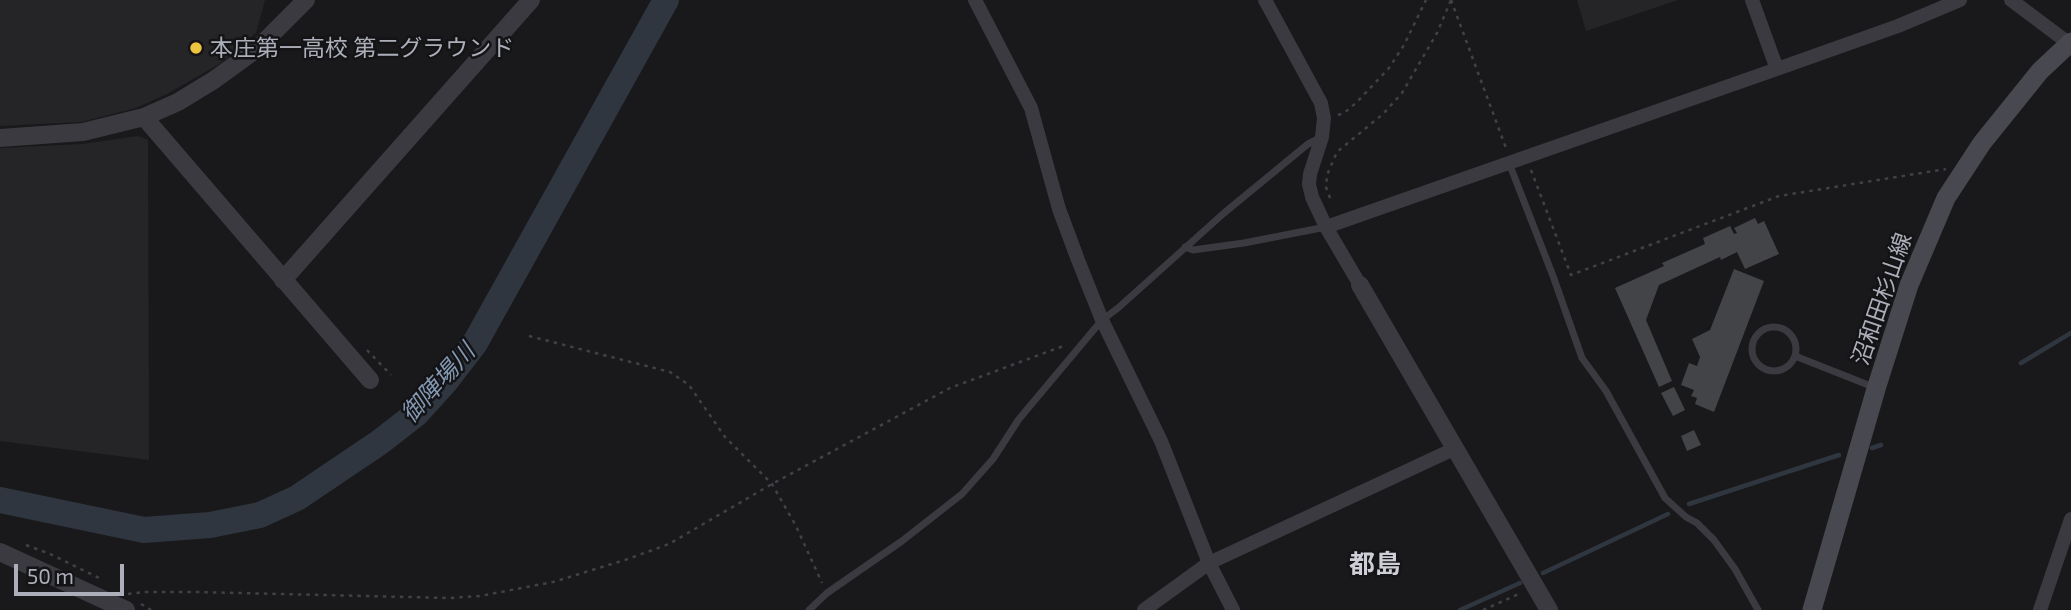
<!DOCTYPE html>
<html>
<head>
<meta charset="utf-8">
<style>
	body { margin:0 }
	#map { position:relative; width:2071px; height:610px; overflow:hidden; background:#19191b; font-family:"Exo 2",sans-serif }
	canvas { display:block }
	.scale { position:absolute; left:14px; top:564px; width:110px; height:32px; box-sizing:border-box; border:4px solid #acafba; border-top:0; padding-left:9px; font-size:21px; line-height:24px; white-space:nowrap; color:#acafba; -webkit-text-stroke:5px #141416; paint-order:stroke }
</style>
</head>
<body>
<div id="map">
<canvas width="2071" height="610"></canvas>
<div class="scale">50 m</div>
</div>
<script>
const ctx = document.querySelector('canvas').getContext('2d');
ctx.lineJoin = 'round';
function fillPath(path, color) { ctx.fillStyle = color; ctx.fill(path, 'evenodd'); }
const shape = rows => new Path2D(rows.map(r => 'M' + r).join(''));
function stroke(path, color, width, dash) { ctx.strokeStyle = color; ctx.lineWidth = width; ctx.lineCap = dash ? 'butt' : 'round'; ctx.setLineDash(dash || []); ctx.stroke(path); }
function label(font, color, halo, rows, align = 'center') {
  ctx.font = font + ' "Exo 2","Noto Sans JP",sans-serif'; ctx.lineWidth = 5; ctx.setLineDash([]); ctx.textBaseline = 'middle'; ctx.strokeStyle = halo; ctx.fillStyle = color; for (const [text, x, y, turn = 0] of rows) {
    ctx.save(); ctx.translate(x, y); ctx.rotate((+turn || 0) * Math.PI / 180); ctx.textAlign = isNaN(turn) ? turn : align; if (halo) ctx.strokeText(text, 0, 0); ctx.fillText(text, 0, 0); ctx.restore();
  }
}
const built = shape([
	[0,0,265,0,256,33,221,63,167,94,136,108,81,122,0,126],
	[1577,0,1678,0,1586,31],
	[138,136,148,140,149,460,0,441,0,148,82,144]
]);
const stream = shape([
	[2021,363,2071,333],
	[1872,448,1881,445],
	[1689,504,1839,455],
	[1543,573,1668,514],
	[1460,610,1520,583]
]);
const river = shape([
	[0,500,144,530,210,525,260,515,297,498,380,442,416,414,445,382,475,343,666,0]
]);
const building = shape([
	[1755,218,1758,224,1764,221,1779,254,1745,269,1737,252,1721,260,1720,257,1659,285,1646,320,1672,381,1659,387,1615,288,1664,266,1662,263,1705,244,1703,238,1730,226,1734,234,1737,233,1734,228],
	[1734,269,1764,281,1714,412,1695,404,1697,398,1691,396,1694,390,1681,385,1689,363,1697,366,1700,357,1692,339,1710,330],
	[1674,387,1685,410,1673,416,1661,393],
	[1694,430,1701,445,1687,451,1681,436]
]);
const path = shape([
	[1451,0,1506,148],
	[1338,115,1344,113,1357,102,1389,68,1404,45,1426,0],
	[1531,170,1571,275,1779,196,1946,169],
	[1330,198,1326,187,1327,175,1337,152,1383,114,1402,93,1437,33,1451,0],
	[529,336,670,372,689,385,725,437,772,484,796,526,822,583],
	[367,350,391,375],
	[26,545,50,554,99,578],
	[128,594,144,592,196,592,449,598,480,596,553,582,628,559,669,544,772,484,950,388,1066,345],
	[141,604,151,610],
	[1483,610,1521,593]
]);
const service = shape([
	[1509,163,1553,276,1582,358,1606,391,1665,498,1686,517,1697,523,1714,540,1735,569,1758,610],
	[1185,247,1193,250,1244,243,1326,227],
	'1752 349a22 22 0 1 1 44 0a22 22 0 1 1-44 0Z',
	[1795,356,1876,388],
	[809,610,827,593,902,541,962,494,993,459,1019,419,1102,320,1118,308,1224,213,1308,144,1322,137]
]);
const minor = shape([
	[975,0,1031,108,1059,209,1078,260,1102,320,1161,441,1209,563,1233,610],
	[1265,0,1321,103,1324,118,1322,137,1310,174,1309,184,1312,197,1326,227,1360,285],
	[1752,0,1777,69],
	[2011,0,2071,45],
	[1326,227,1777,69,1898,26,1960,0],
	[1144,610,1209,563,1456,448],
	[2040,610,2071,519]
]);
const tertiary = shape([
	[144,117,370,380],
	[0,138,83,132,144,117,178,102,214,80,258,48,306,0],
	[283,280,531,0],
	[1360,285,1549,610],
	[0,552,126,610]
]);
const secondary = shape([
	[1812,610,1876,389,1909,285,1946,198,1982,143,2040,71,2071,42]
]);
const markers = [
	[196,48,7,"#edc43f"]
];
const poiNames = [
	["本庄第一高校 第二グラウンド",210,48]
];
const streetNames = [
	["沼和田杉山線",1882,299,-71]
];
const waterNames = [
	["御陣場川",438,383,-48]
];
const quarterNames = [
	["都島",1375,564]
];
fillPath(built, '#252528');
stroke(stream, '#2f363f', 4.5);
stroke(river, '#2f363f', 26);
fillPath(building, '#434448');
stroke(path, '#404147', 2.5, [3.5, 5]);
stroke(service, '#3a3a40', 7);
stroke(minor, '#3a3a40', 14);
stroke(tertiary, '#3a3a40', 18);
stroke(secondary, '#484950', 19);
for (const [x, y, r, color] of markers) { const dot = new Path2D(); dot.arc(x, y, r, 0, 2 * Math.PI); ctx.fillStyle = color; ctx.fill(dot); stroke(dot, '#141416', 2.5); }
label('23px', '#acafba', '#141416', poiNames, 'left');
label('23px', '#acafba', '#141416', streetNames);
label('italic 24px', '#8499b4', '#141416', waterNames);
label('bold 26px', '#cdced6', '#141416', quarterNames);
</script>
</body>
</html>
